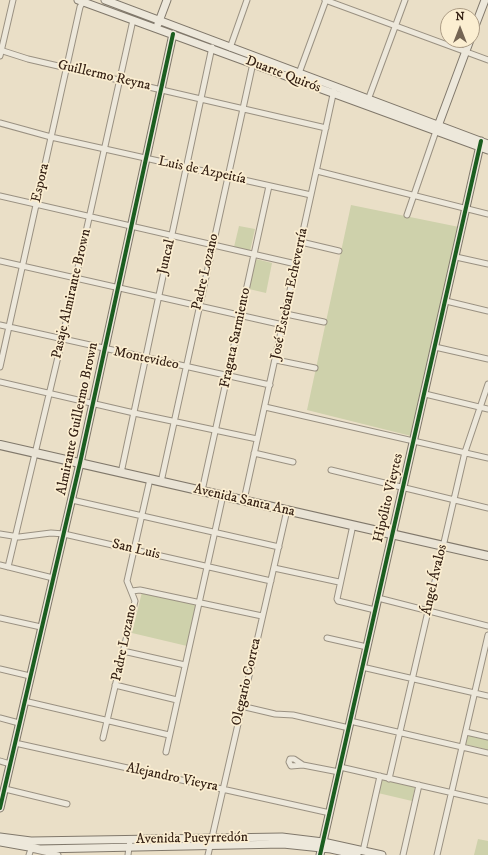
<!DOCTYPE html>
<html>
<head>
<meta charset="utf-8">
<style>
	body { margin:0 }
	#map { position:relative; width:488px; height:855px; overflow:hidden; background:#eadfc7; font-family:"IM FELL DW Pica",serif }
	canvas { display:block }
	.north { position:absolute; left:440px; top:8px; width:40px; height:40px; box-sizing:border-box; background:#fbeed1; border:1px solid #ac9c85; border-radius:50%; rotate:0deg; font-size:11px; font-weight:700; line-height:16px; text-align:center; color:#352114 }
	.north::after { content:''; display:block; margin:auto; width:14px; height:18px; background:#746453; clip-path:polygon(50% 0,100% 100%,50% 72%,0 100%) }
</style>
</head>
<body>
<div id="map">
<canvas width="488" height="855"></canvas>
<div class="north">N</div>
</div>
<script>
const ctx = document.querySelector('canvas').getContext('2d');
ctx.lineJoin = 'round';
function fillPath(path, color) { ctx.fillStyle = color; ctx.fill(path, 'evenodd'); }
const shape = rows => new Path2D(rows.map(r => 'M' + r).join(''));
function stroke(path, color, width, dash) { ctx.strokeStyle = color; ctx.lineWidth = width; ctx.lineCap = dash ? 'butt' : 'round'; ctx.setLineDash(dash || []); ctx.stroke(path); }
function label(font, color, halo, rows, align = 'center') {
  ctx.font = font + ' "IM FELL DW Pica",serif'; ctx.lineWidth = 3.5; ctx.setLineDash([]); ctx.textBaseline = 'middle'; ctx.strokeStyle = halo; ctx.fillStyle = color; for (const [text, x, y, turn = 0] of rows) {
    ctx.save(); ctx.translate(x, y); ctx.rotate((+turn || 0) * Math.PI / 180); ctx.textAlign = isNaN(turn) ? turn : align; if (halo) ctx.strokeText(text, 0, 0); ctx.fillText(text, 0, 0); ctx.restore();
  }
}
const green = shape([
	[351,205,459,227,411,436,307,410],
	[239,226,255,229,250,251,234,247],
	[256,259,272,263,266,293,249,289],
	[142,592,196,605,187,646,132,633],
	[467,734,488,739,488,750,464,744],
	[381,779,415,787,412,801,378,793],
	[478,839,488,841,488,855,474,855]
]);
const street = shape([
	[325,0,488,60],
	[230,48,247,0],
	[0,50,28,59,326,128],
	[0,56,13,0],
	[298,76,326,0],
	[368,100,405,0],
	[0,123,51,137,311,195],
	[317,171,488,214],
	[0,196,296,264],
	[407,215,436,131],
	[301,242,339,251],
	[456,257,488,264],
	[0,261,283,325],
	[446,301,488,311],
	[286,314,324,322],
	[0,325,270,385],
	[435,347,488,359],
	[276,360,315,368],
	[0,367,80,7,84,0],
	[0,382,134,413,257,439],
	[425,394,488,409],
	[265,407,488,458],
	[254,453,293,462],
	[331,470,488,508],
	[121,473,212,47],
	[161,482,253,63],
	[202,491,269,186],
	[72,500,279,547],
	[244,500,334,90],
	[353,525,337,599,338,601,375,610],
	[0,534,19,537,51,533,64,534,271,581],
	[0,565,53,578],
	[8,567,62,340,133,20],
	[274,568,339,582],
	[132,591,140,590,262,616],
	[378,598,488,626],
	[0,618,41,627],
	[327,638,367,647],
	[123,651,185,665],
	[362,667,488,696],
	[0,669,30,676],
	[115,685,177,700],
	[24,701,169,735],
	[241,706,275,714,293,715,349,728],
	[0,718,19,723],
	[350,721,488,753],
	[466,732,488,737],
	[103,738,135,601,127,581,150,479],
	[15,743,330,813],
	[166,752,223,495],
	[0,761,10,764],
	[303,765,291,766,289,762,290,759,294,759,303,765,339,772],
	[340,767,488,801],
	[389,779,465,452,488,384],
	[5,789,67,804],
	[363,851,380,776],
	[29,855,31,849,58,855],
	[128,855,130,840],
	[208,855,287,510],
	[403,855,419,785],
	[437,855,488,635]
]);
const secondary = shape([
	[78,0,488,150],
	[105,0,488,144],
	[158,24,167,0],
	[472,34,485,0],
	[438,126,470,40],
	[0,808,80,463,173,34],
	[0,837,31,841,282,837,323,842,382,855],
	[0,842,40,849,283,844,331,849,357,855],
	[320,855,481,141]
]);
const primary = shape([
	[0,445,488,556]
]);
const cycleway = shape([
	[0,808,80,463,173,34],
	[320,855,481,141]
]);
const streetNames = [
	["Duarte Quirós",283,75,21],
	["Guillermo Reyna",104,76,13],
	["Luis de Azpeitía",202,171,12],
	["Espora",41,183,-77],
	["Juncal",167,257,-77],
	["Padre Lozano",206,272,-77],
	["Pasaje Almirante Brown",72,294,-77],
	["José Esteban Echeverría",290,294,-78],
	["Fragata Sarmiento",236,338,-78],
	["Montevideo",146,359,12],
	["Almirante Guillermo Brown",78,419,-78],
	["Hipólito Vieytes",389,498,-77],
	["Avenida Santa Ana",244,501,13],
	["San Luis",136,550,13],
	["Ángel Ávalos",435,580,-77],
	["Padre Lozano",125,643,-78],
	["Olegario Correa",247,682,-77],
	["Alejandro Vieyra",172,778,12],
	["Avenida Pueyrredón",192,839,-1]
];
fillPath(green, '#ced1ab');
stroke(street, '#9a9182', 7);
stroke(secondary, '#80786b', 9);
stroke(primary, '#80786b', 10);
stroke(street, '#ede8db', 5);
stroke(secondary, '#ede8db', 7);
stroke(primary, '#e9e3d5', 8);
stroke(cycleway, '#1b5e20', 4);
label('14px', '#352114', '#fbeed1', streetNames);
</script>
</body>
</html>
